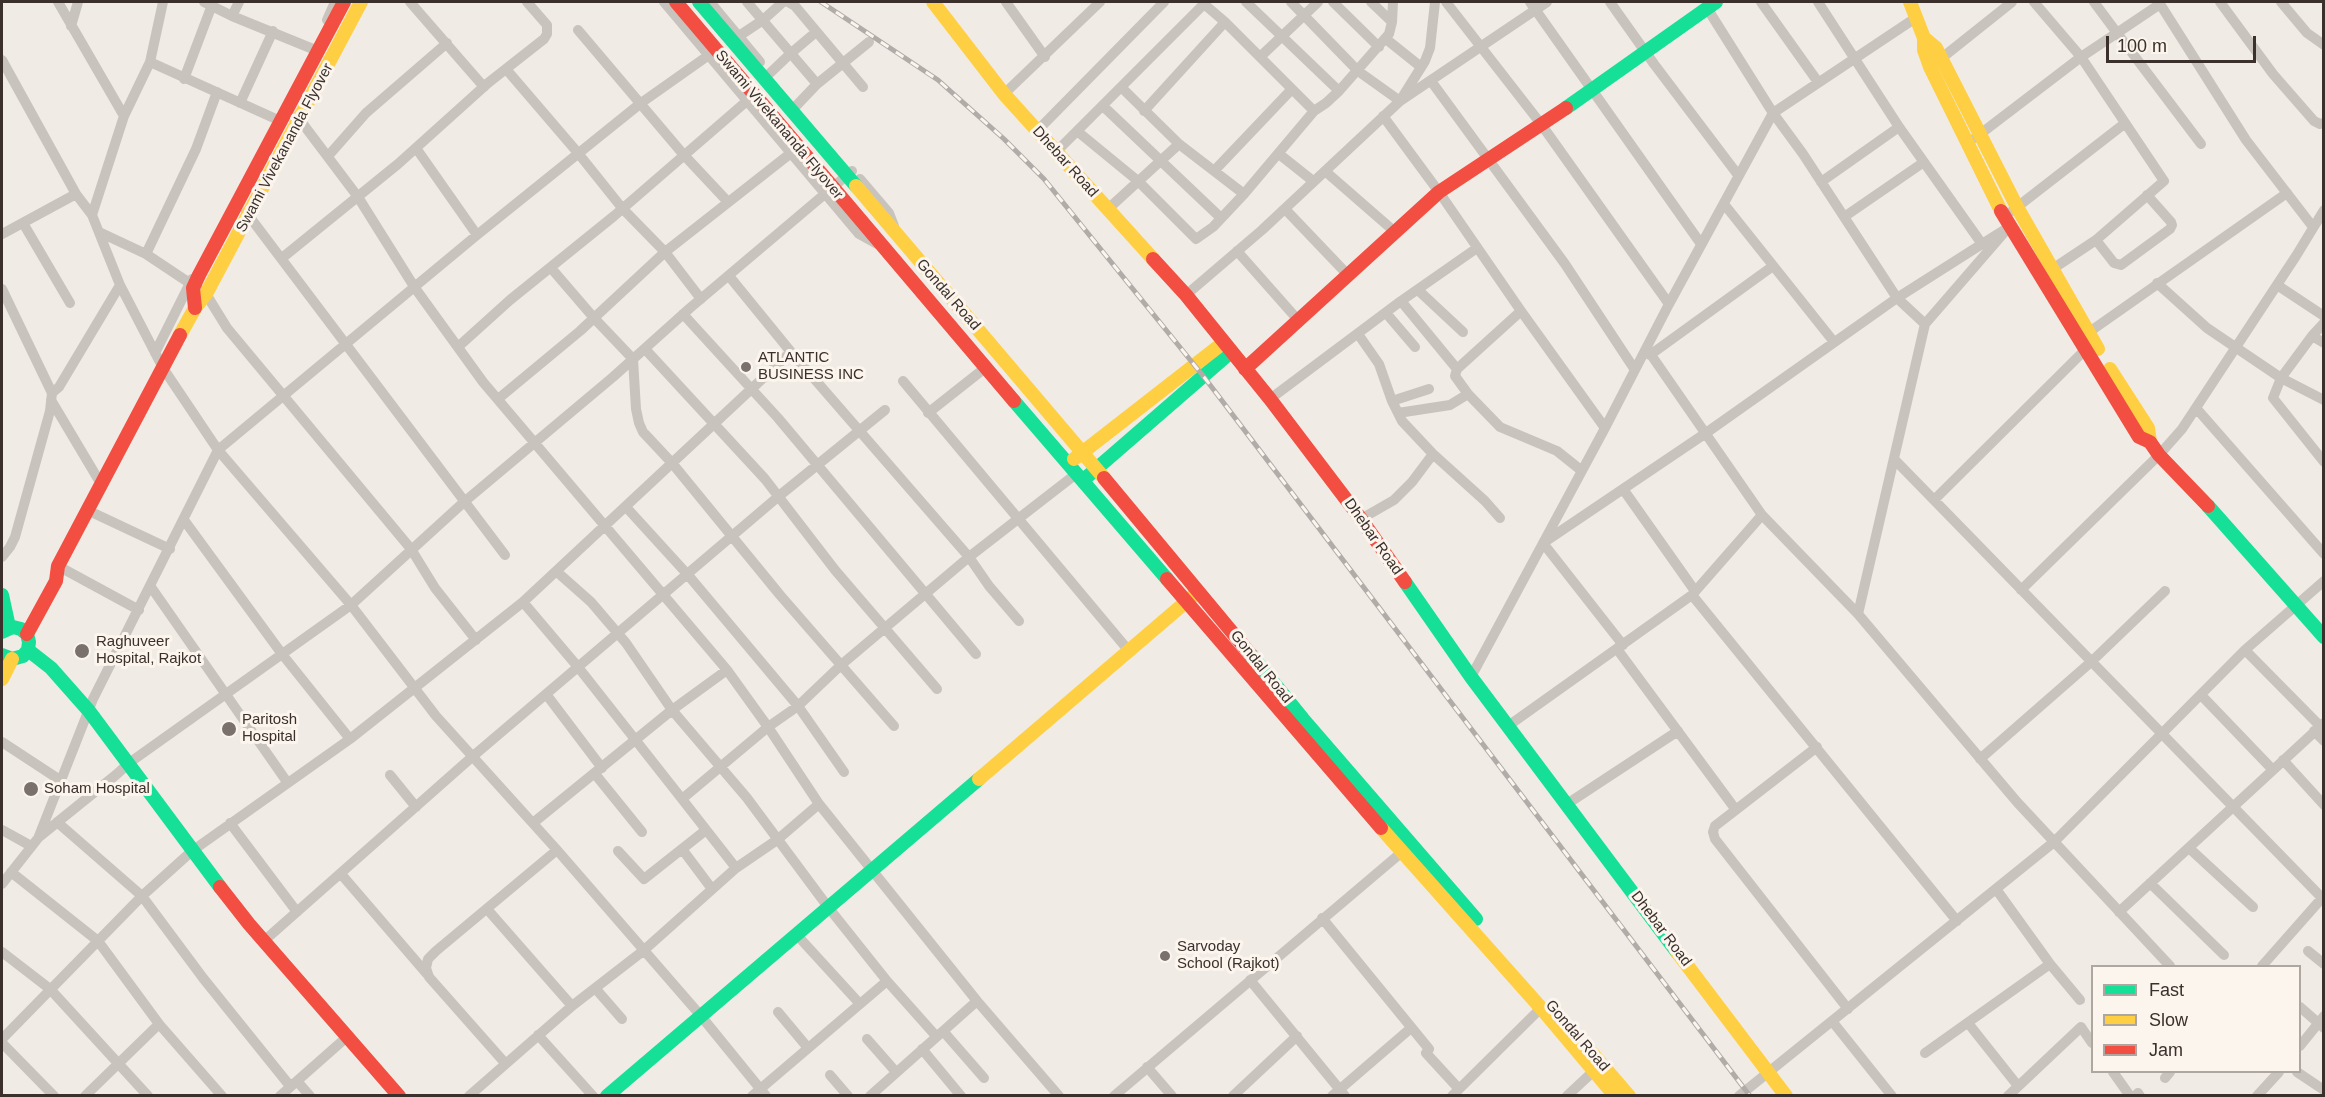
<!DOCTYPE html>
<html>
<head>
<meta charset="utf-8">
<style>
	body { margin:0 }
	#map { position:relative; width:2325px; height:1097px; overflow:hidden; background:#f0ebe5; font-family:Helvetica,sans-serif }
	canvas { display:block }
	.frame { position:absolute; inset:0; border:3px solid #3b302b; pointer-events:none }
	.legend { position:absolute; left:2091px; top:965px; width:210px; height:108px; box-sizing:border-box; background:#fbf5ee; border:2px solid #aea6a0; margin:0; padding:8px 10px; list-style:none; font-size:18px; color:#3b302b }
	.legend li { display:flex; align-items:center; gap:12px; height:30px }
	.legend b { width:30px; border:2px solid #aea6a0 }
	.scale { position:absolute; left:2106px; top:36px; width:150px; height:27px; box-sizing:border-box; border:3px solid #3b302b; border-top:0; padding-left:8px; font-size:18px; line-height:21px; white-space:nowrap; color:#3b302b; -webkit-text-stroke:4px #fbf5ee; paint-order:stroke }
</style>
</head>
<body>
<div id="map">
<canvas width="2325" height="1097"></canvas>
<div class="frame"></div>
<ul class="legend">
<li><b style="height:8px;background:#16e098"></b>Fast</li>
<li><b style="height:8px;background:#ffcf43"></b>Slow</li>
<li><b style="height:8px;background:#f24e42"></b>Jam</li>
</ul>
<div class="scale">100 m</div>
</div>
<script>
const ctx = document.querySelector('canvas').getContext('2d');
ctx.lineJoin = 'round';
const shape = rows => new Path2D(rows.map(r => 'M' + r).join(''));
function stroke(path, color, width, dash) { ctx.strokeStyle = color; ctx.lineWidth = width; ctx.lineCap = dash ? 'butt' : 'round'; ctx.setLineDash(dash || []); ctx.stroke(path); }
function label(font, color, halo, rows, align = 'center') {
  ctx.font = font + ' Helvetica,sans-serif'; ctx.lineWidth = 6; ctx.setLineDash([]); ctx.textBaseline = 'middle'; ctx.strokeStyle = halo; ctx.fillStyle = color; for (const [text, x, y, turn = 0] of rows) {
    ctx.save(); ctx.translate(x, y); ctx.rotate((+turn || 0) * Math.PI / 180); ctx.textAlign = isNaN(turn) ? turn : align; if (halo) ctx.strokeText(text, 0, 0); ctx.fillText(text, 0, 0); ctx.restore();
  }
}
const street = shape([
	[58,2,124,116],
	[204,2,232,16,313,49],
	[410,2,484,87],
	[664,2,859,234,877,244],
	[710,2,760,62],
	[747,2,817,84],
	[788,2,795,6,863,87],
	[1006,2,1045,57],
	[1246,2,1339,91],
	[1291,2,1358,71,1400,101,1547,2],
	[1333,2,1379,47],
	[1446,2,1541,124,1669,304],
	[1530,2,1701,244],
	[1610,2,1654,64,1738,175],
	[1761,2,1818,82],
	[1818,2,1899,127,1982,244],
	[2158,2,2160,4,2117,33,2201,144],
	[2220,2,2273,74,2314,121,2320,124,2324,123],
	[2281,2,2307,33,2324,45],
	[1204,4,1225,22,1314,111],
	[2160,4,2246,140,2313,227],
	[232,16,239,2],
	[327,20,335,2],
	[1392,22,1393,2],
	[71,26,78,2],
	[578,30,683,154,728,202],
	[739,36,763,20,783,2],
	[1386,39,1421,67],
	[1260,57,1318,2],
	[2,60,76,194,92,215,120,285,163,368,218,450,351,605,436,716,557,850,701,1016,766,1096],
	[1938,61,2012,2],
	[150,62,276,119],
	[506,69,578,153,622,208,665,252,701,299],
	[769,74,790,54,816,32],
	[184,79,212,5],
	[1431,81,1565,264,1635,370],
	[1121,87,1179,144,1244,194,1314,111,1326,103,1339,91,1389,34,1392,22,1371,2],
	[1004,94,1100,2],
	[240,103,273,31],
	[796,106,817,84,869,42],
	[1103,106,1221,218],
	[1144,111,1225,22],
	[297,116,358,197,415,288,483,382,727,670,768,727,819,804,977,1001,1059,1096],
	[1383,116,1439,192,1521,311,1605,428],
	[1037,131,1164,2],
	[1077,131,1138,181,1196,239,1213,227,1244,194],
	[1975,138,2081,57,2034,2],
	[416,148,477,235],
	[1057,151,1206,2],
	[1279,154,1313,181],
	[329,155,366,113,447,43],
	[1214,171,1292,89],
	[1325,171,1395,232],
	[860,179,889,213,894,226],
	[1821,182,1899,127],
	[1724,204,1834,342],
	[1108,209,1179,144],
	[1285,209,1347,274],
	[2012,211,2124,124],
	[246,212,505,555],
	[92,215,124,116,150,62,163,2],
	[1844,217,1924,162],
	[23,223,70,303],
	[2009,227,1925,324,1897,298,1982,244,2009,227],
	[99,232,146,254,206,294,227,328,411,549,435,588,476,640],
	[2,234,76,194],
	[2096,240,2114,263,2121,265,2170,229,2172,225,2171,222,2147,195],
	[1237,251,1298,320],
	[146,254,196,149,217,92],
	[282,258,398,164,488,83,544,39,547,34,547,25,527,2],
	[551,268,594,318,633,359,636,409,639,423,643,432,672,463,780,595,894,726],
	[2048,272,2096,240,2164,181,2081,57,2117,33,2094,2],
	[729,276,791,352,969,557,989,586,1019,621],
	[2157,283,2207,328,2281,378,2312,336,2324,343],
	[2277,285,2324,316],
	[2,289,52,393,50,411,15,537,10,547,2,557],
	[1418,290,1463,332],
	[1186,295,1262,230,1400,101,1425,61,1430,48,1435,2],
	[1401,301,1457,369],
	[1521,311,1457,369,1455,376,1468,394,1500,427,1557,451,1582,471],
	[1386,313,1415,347],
	[683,314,778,418,976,654],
	[1925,324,1858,614,2017,802,2170,966],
	[1358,334,1379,364,1392,401,1402,421,1433,454,1485,501,1500,518],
	[2085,335,2287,193],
	[2312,336,2324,323],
	[459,346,510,300,614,216,748,100],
	[645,349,765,479,835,570,937,689],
	[155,353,192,279],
	[1650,355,1773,266],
	[903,381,1129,651],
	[52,393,59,387,120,285],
	[498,399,580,331,665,252,791,153],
	[1270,399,1401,301,1477,248],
	[51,400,101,484],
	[2324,400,2281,378,2273,398,2324,462],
	[1392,401,1429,389],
	[2196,408,2324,554],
	[928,413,985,368],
	[1398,413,1450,405,1468,394],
	[1894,459,2324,900],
	[1623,489,1695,591],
	[1934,500,2086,349],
	[626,507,688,575,798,706,844,772],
	[87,510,170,549],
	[1762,515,1858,614],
	[1361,519,1394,500,1412,482,1433,454],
	[184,520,282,654,350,739],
	[58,566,139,610],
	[556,571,591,602,626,643,672,710,747,798,828,907,887,981,936,1036],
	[151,587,287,782],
	[2021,590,2159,455,2182,429,2296,256,2324,210],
	[1692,595,1957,921],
	[523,602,578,667,682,799],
	[1623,645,1543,543,1706,433,1897,298,1803,154,1773,113,1707,8],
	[1617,649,1736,810],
	[2245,650,2320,726],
	[1471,677,1605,428,1669,304,1773,113,1917,17],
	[546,694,602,768],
	[2201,695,2273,770],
	[1508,726,1692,595,1762,515,1647,349],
	[2314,731,2324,741],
	[2,742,60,780],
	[1817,747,1715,826,1713,832,1715,839,1848,1009],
	[1980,759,2091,662,2165,591],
	[2283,760,2324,805],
	[595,774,642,832],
	[390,775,416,807],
	[1567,804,1678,731],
	[57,822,142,896,203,978,290,1086],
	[230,823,297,912],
	[533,823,672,710,727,670],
	[2,830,31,846],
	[39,836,93,699,218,450,477,235,641,103,709,55],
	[2189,848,2253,907],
	[682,849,712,889],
	[618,851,644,879,706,830],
	[736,868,682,799,768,727,798,706,841,665,969,557,1076,474],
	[11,872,98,941,159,1024,222,1096],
	[341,874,427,974],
	[2150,883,2224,955],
	[2,884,39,837,117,774,129,763,351,605,464,502,613,377,690,308,852,171],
	[487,909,572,1006],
	[2119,912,2324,723],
	[1322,918,1429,1049,1426,1053,1459,1089],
	[796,934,860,1004],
	[265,940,472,757,779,496,885,410],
	[2308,951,2324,964],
	[2,952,50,989,148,1096],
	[2050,964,2080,1000],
	[2262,966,2322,898],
	[1250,980,1345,1096],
	[595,988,622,1019],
	[2300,1007,2324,1028],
	[778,1012,808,1048],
	[1832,1021,1892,1096],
	[1968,1023,2018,1086],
	[943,1031,984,1078],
	[538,1035,593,1096],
	[2,1039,142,896,192,851,350,739,523,602,791,352],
	[867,1039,896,1072],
	[2,1043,54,1096],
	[2300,1046,2324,1016],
	[922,1049,961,1096],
	[1925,1053,2050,964,1996,889],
	[505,1063,429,977,426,968,428,959,436,951,557,850],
	[1147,1067,1172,1096],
	[2113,1072,2130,1096],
	[2297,1072,2324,1090],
	[830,1075,848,1096],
	[2165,1078,2170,1072],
	[297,1081,310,1096],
	[85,1096,159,1024],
	[280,1096,348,1036],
	[469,1096,572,1006,643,951,736,868,777,840,819,804],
	[752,1096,887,981],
	[870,1096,977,1001],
	[1114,1096,1402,852],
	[1233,1096,1297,1036],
	[1332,1096,1411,1028],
	[1452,1096,1541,1008],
	[1567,1096,1598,1067],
	[1739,1096,2054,842,2245,650,2324,581],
	[2008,1096,2081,1027,2092,1043],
	[2135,1096,2138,1093,2140,1096],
	[2257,1096,2279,1072]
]);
const fast = shape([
	[699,2,856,186],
	[1566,108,1716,2],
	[1014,401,1167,579],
	[1088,476,1231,352],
	[2208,506,2324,637],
	[1405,582,1471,677,1677,952],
	[2,595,9,627],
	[2,632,13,627,21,629,27,634,29,642,28,650,23,656,12,659,2,655],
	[28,650,51,668,89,711,220,887],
	[1251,655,1303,719,1476,919],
	[607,1096,979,779]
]);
const slow = shape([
	[933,2,1004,94,1153,259],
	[1910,2,1924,38,1924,50,1930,67,2001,211],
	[1924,38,1936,48,2017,207,2098,349],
	[856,186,1104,478],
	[180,335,195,308,206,294,361,2],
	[2110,369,2148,428,2150,442],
	[1074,459,1223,343],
	[2,679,12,659],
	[979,779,1194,595],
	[1381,828,1541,1008,1615,1096],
	[1677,952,1786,1096],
	[1592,1053,1629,1096]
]);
const jam = shape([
	[676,2,1014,401],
	[2001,211,2139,437,2150,442,2159,455,2208,506],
	[1153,259,1186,295,1270,399,1361,519,1405,582],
	[195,308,193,288,199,275,344,2],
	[1245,369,1439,192,1566,108],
	[1104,478,1251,655],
	[1167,579,1381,828],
	[27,634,56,581,58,566,180,335],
	[220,887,249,924,399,1096]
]);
const rail = shape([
	[821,2,938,80,1004,139,1044,179,1204,377,1750,1096]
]);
const markers = [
	[746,367,6,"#7a716c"],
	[82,651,8,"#7a716c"],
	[229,729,8,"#7a716c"],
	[31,789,8,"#7a716c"],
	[1165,956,6,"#7a716c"]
];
const streetNames = [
	["Swami Vivekananda Flyover",779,125,50],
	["Swami Vivekananda Flyover",285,148,-62],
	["Dhebar Road",1065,162,48],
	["Gondal Road",948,295,49],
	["Dhebar Road",1373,537,55],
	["Gondal Road",1261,667,51],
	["Dhebar Road",1661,929,53],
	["Gondal Road",1577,1036,49]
];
const poiNames = [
	["ATLANTIC",758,358],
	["BUSINESS INC",758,375],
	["Raghuveer",96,642],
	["Hospital, Rajkot",96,659],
	["Paritosh",242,720],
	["Hospital",242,737],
	["Soham Hospital",44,789],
	["Sarvoday",1177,947],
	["School (Rajkot)",1177,964]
];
stroke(street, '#c9c3be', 10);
stroke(fast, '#16e098', 14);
stroke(slow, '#ffcf43', 14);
stroke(jam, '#f24e42', 14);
stroke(rail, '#b1aca8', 5);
stroke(rail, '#fbf5ee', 3, [9]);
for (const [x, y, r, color] of markers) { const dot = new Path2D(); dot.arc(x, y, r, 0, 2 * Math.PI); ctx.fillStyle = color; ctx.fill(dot); stroke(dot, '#fbf5ee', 2); }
label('15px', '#3b302b', '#fbf5ee', streetNames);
label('15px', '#3b302b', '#fbf5ee', poiNames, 'left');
</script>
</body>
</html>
